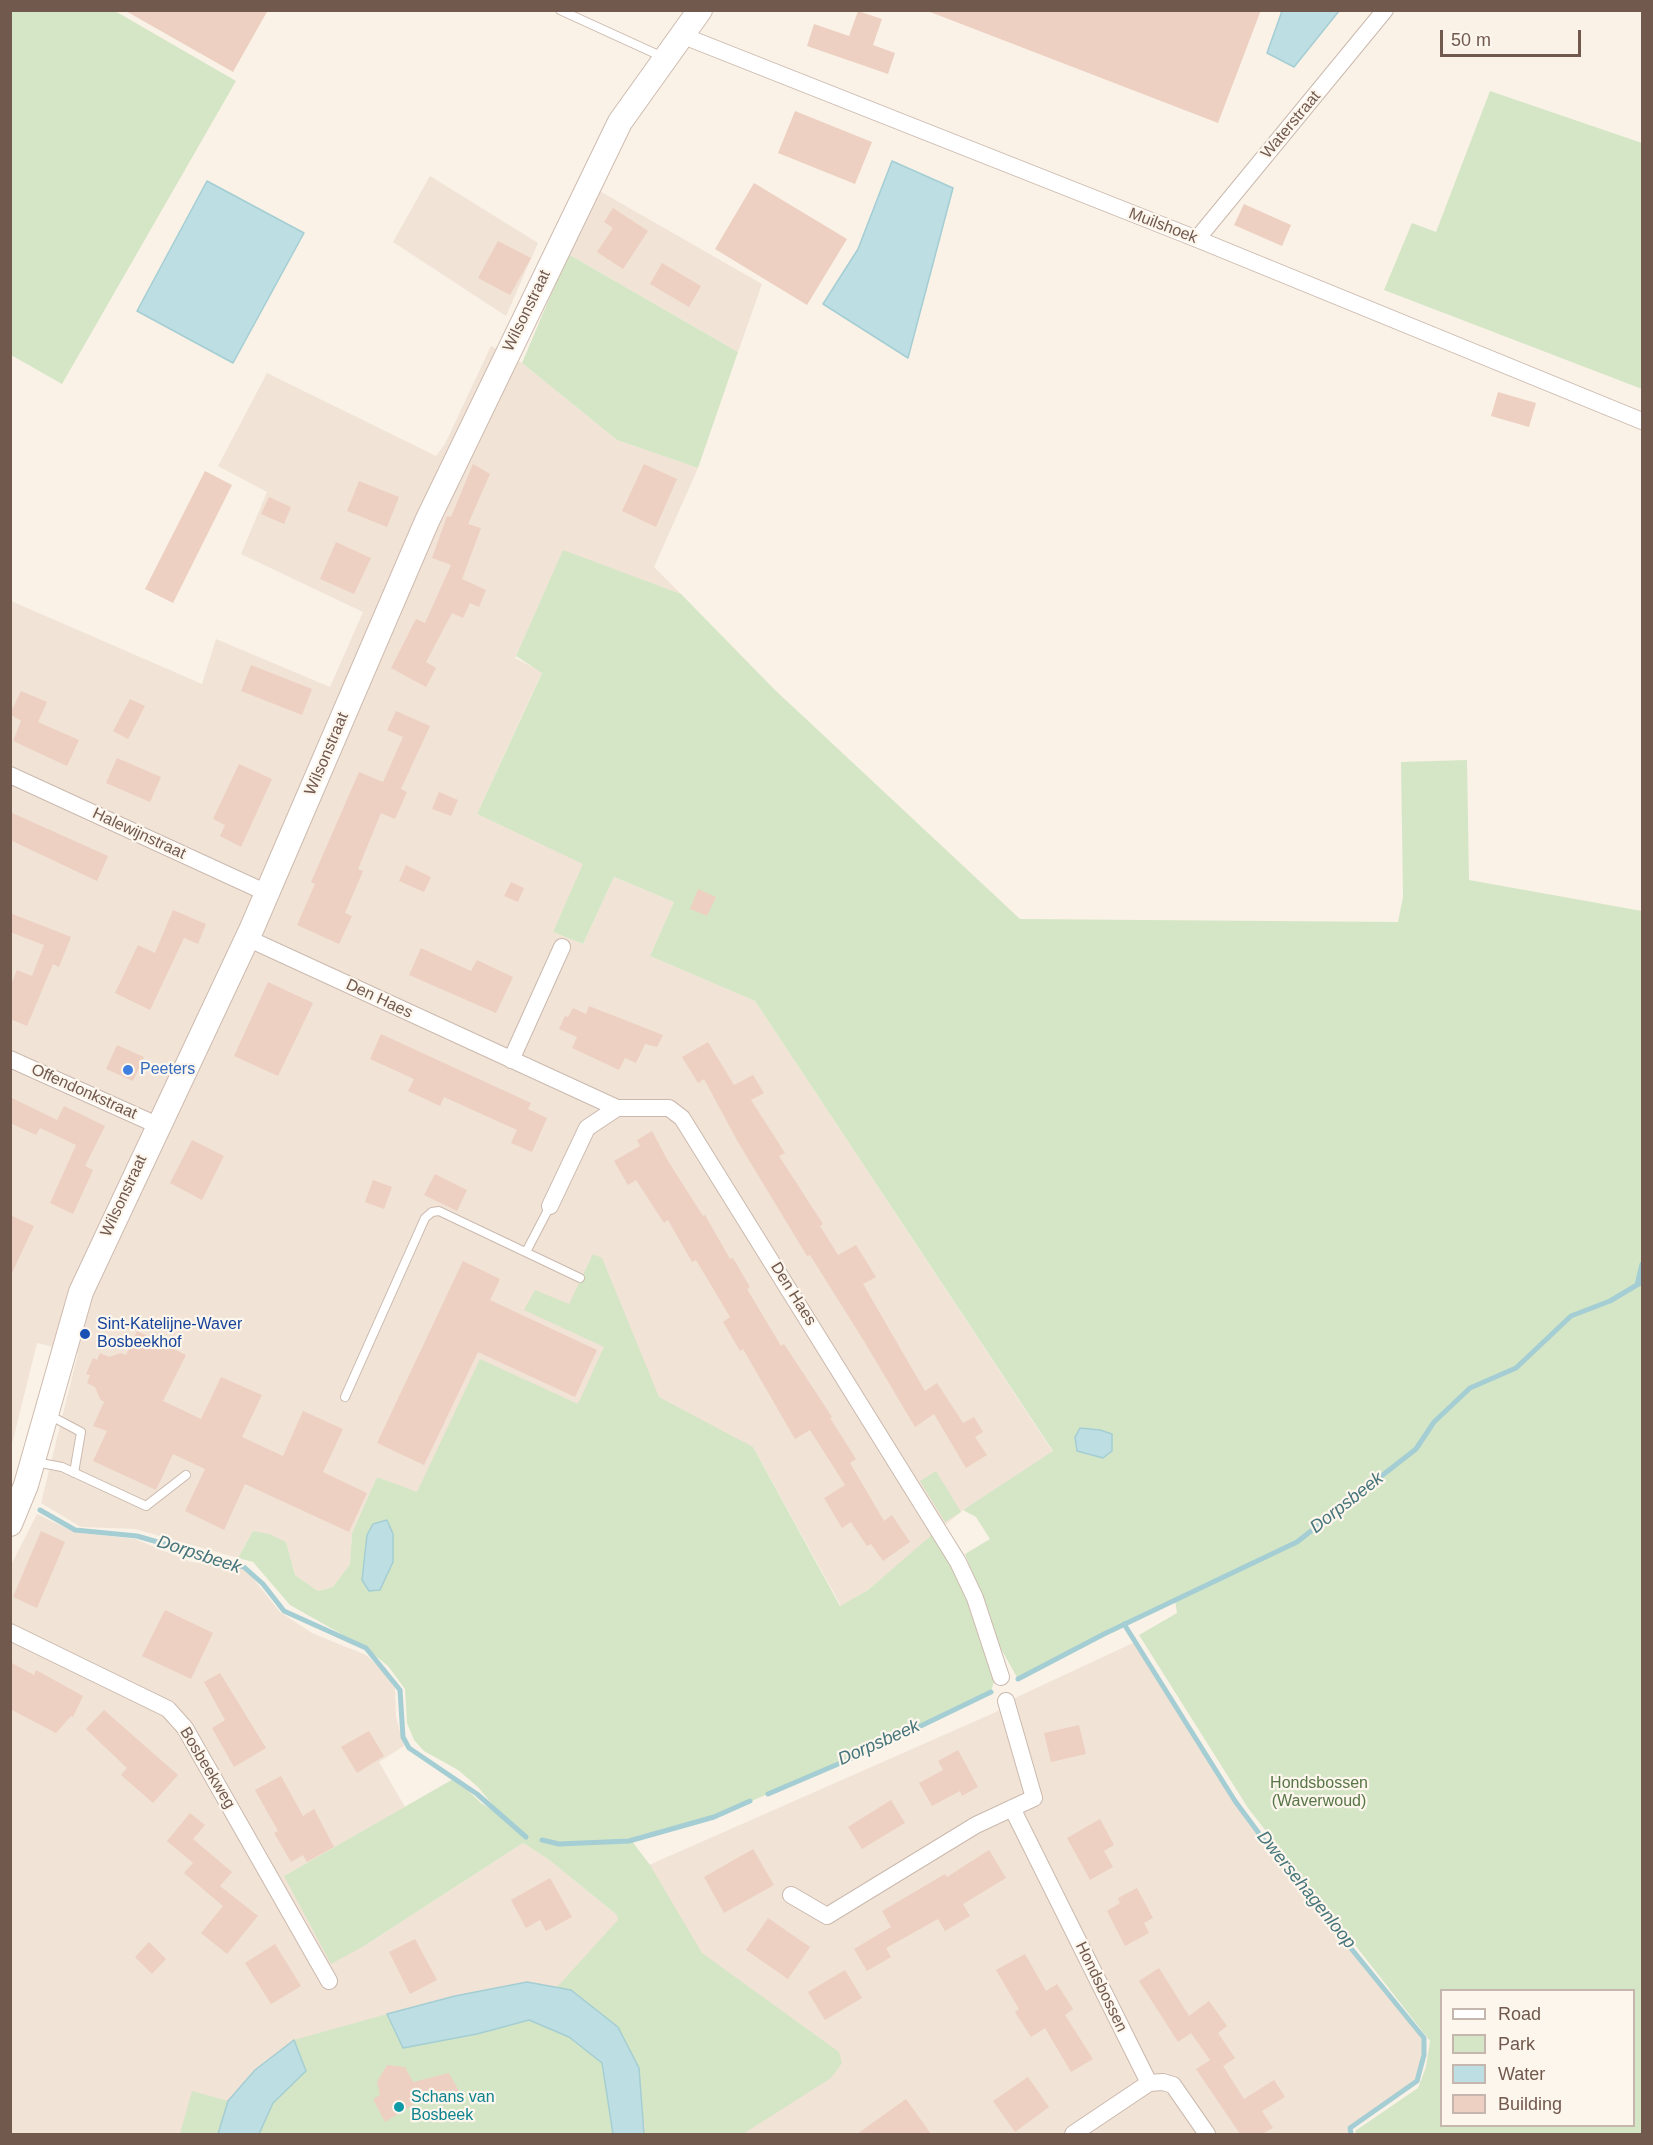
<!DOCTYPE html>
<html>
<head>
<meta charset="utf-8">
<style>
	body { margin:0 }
	#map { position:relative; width:1653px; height:2145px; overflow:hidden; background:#faf2e7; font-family:Helvetica,sans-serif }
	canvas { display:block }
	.frame { position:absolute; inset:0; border:12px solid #71594e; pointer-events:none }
	.legend { position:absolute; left:1440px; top:1989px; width:195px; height:138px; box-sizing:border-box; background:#fdf6ed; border:2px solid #c5b7ad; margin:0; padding:8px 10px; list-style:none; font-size:18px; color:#71594e }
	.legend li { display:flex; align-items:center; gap:12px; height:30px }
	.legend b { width:30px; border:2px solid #c5b7ad }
	.scale { position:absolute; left:1440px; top:30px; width:141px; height:27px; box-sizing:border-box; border:3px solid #71594e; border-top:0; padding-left:8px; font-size:18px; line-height:21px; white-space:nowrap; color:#71594e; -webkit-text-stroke:4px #fdf6ed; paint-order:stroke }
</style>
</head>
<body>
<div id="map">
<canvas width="1653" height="2145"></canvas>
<div class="frame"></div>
<ul class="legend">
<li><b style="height:8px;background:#fff"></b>Road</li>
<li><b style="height:16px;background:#d5e6c6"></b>Park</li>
<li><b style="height:16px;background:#bddee2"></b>Water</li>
<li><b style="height:16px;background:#edd0c1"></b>Building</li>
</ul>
<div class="scale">50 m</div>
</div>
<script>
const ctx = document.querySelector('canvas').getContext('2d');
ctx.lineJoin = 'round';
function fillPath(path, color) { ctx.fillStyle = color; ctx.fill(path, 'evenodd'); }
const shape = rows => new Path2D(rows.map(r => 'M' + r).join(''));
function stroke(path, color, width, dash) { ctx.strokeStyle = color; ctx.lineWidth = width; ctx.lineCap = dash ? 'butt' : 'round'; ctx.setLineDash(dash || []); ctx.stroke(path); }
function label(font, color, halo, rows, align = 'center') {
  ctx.font = font + ' Helvetica,sans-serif'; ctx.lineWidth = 4.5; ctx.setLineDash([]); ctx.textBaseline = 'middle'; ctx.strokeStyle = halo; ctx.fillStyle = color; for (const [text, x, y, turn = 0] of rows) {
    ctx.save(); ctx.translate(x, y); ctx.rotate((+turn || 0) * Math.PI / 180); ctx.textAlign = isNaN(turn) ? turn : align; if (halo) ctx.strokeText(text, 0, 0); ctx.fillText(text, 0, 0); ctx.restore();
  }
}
const residential = shape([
	[430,176,538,243,506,316,393,242],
	[596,189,762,284,738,352,568,254],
	[491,346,522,363,617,440,698,468,654,567,681,594,563,551,515,658,542,672,477,814,584,864,553,932,583,944,614,877,674,902,650,956,755,1001,1053,1452,963,1510,868,1590,841,1606,753,1447,417,1493,377,1477,352,1533,350,1564,333,1587,318,1591,295,1575,286,1542,253,1531,238,1558,135,1529,81,1527,41,1503,78,1353,37,1343,11,1448,11,601,202,684,216,639,330,687,363,612,241,554,267,492,218,466,267,373,436,456,445,444],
	[37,1514,74,1532,135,1539,191,1562,244,1567,280,1612,312,1633,366,1655,380,1668,395,1688,396,1717,404,1746,379,1762,405,1807,284,1876,364,1946,523,1843,548,1859,617,1915,640,1869,996,1712,1015,1698,1135,1642,1235,1801,1275,1855,1424,2038,1426,2043,1420,2076,1417,2081,1350,2128,1351,2134,11,2134,10,1567]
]);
const green = shape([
	[11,10,115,11,236,81,62,384,11,355],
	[1490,91,1642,143,1642,389,1384,290,1412,223,1436,232],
	[568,254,738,352,698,468,617,440,522,363],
	[563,550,681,594,775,690,1020,919,1398,922,1403,897,1401,762,1467,760,1469,880,1642,911,1642,2134,1357,2134,1355,2131,1418,2088,1426,2067,1430,2041,1248,1808,1139,1635,1177,1613,1175,1601,1018,1679,1001,1649,965,1554,990,1539,976,1517,963,1510,1053,1451,755,1001,650,956,674,902,614,877,583,944,553,932,583,864,477,814,542,673,516,656],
	[1442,1990,1634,1990,1634,2126,1442,2126],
	[593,1254,602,1258,659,1397,753,1447,840,1606,868,1590,932,1535,956,1575,979,1625,994,1681,991,1692,871,1750,714,1817,631,1840,650,1865,702,1953,839,2052,842,2063,831,2078,743,2134,644,2134,645,2124,571,1990,557,1987,618,1920,617,1915,548,1859,523,1843,364,1946,331,1964,284,1876,455,1778,481,1803,502,1816,478,1787,458,1770,424,1751,414,1740,407,1723,405,1689,388,1666,366,1648,290,1605,253,1562,238,1558,253,1531,269,1534,286,1542,295,1575,318,1591,333,1587,350,1564,352,1533,377,1477,417,1492,480,1359,578,1404,604,1347,524,1310,535,1290,569,1304],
	[936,1471,961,1512,945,1522,920,1481],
	[387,2014,403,2048,477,2034,529,2020,569,2037,602,2062,613,2134,259,2134,273,2103,306,2071,294,2040],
	[192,2091,228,2101,218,2134,180,2134]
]);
const water = shape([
	[1282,11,1339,11,1294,67,1267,53,1282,11],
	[892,161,953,188,908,358,823,304,858,249,892,161],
	[207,181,304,233,233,363,137,311,207,181],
	[1080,1428,1100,1430,1112,1434,1112,1451,1103,1458,1077,1451,1075,1437,1080,1428],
	[387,1520,393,1534,393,1562,380,1590,369,1591,362,1580,367,1535,373,1524,387,1520],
	[527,1982,571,1990,618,2027,639,2068,644,2134,613,2134,602,2063,569,2037,529,2020,477,2034,403,2048,387,2014,455,1996,527,1982],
	[294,2040,306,2071,273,2103,259,2134,218,2134,228,2101,255,2070,294,2040]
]);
const stream = shape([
	[1637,1285,1642,1264],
	[40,1510,75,1530,137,1536,244,1567,263,1584,284,1611,366,1648,400,1690,403,1737,409,1748,477,1794,526,1837],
	[1124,1624,1235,1801,1275,1855,1424,2038,1424,2055,1417,2081,1350,2128,1351,2134],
	[1018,1679,1104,1634,1297,1542,1416,1449,1434,1422,1470,1388,1516,1368,1571,1316,1610,1301,1642,1282],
	[768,1794,871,1750,991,1692],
	[542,1840,559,1844,629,1841,714,1817,750,1801]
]);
const building = shape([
	[124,10,268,10,233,72],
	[925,10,1261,10,1218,123],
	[858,11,882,19,873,45,895,53,888,74,807,46,814,24,849,36],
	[795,111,872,142,855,184,778,153],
	[754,183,847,239,807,305,715,249],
	[1244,204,1291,225,1282,246,1234,225],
	[613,208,648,231,623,269,597,252,613,228,604,222],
	[498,241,531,258,510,295,478,278],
	[662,263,701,286,689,307,650,284],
	[1498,392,1536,403,1529,427,1491,416],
	[473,464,490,474,468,524,481,528,462,579,486,590,479,607,470,603,463,618,452,613,426,662,436,668,426,687,391,668,416,619,425,623,451,565,432,558,447,516,451,517],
	[644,464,677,479,656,527,622,511],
	[205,471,232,485,173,603,145,589],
	[359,481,399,497,387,527,347,511],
	[269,497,291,507,284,524,261,514],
	[336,542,371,558,354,594,320,579],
	[251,665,312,689,302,715,241,691],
	[21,691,47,702,38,722,79,740,67,766,13,741,21,721,10,714],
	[130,699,145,706,128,739,113,731],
	[396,711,430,726,401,789,407,792,395,819,381,813,358,869,363,871,345,913,352,916,339,944,297,925,315,884,311,882,359,772,383,782,403,737,387,730],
	[117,758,161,777,150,802,106,783],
	[239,764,272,779,241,847,220,836,225,825,213,819],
	[439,792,458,800,451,816,432,809],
	[10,812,108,856,97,881,10,840],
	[406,865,431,877,424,892,399,881],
	[511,882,524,888,518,902,504,896],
	[698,889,716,897,707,916,690,909],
	[173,910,206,924,198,944,184,938,150,1010,115,993,138,945,155,953],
	[10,913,71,937,59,967,53,964,27,1026,10,1019,10,987,17,970,32,976,44,945,10,932],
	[421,948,471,971,477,960,513,977,496,1013,409,975],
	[268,982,313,1003,278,1076,234,1056],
	[589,1006,663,1035,657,1047,645,1044,636,1063,625,1058,619,1070,572,1048,577,1037,559,1029,565,1016,568,1017,573,1008,586,1014],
	[381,1034,531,1103,528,1109,547,1118,532,1152,511,1143,517,1130,444,1097,440,1106,408,1091,414,1079,370,1059],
	[708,1042,734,1085,753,1075,764,1093,751,1100,785,1153,779,1156,823,1224,820,1226,838,1255,856,1245,876,1277,863,1284,925,1391,937,1383,963,1423,974,1417,983,1432,975,1437,987,1455,966,1468,934,1414,915,1427,864,1341,810,1255,807,1256,738,1142,704,1079,698,1083,682,1057],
	[117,1045,144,1057,133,1081,106,1069],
	[10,1097,57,1120,64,1106,105,1126,85,1166,93,1170,73,1214,50,1203,76,1145,40,1128,36,1135,10,1123],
	[652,1131,668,1161,703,1216,705,1215,730,1259,733,1258,750,1287,747,1289,781,1346,784,1344,832,1417,830,1418,856,1459,850,1463,884,1521,892,1515,910,1542,883,1561,871,1544,867,1546,851,1522,842,1528,824,1498,845,1485,810,1430,795,1439,743,1349,740,1351,723,1322,730,1317,696,1260,692,1262,668,1220,664,1223,636,1180,628,1185,614,1161,640,1146,637,1140],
	[192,1140,224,1156,202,1200,170,1183],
	[435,1174,467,1190,457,1211,424,1195],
	[373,1180,392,1187,384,1209,365,1202],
	[10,1215,34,1226,10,1277],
	[463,1261,500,1279,490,1300,597,1350,575,1397,478,1352,424,1465,377,1443],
	[137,1331,186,1355,163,1401,178,1408,201,1419,221,1377,262,1395,242,1437,283,1456,303,1411,343,1429,323,1472,367,1493,349,1532,245,1484,224,1530,185,1511,205,1469,173,1454,156,1490,93,1461,107,1431,93,1426,104,1402,100,1399,95,1387,87,1383,90,1375,86,1374,93,1358,97,1360,100,1353,109,1357,121,1353,126,1355],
	[41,1531,65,1542,37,1608,13,1597],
	[165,1610,213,1633,191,1679,142,1656],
	[10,1662,34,1675,36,1670,83,1696,73,1717,71,1716,56,1733,10,1709],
	[220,1673,266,1748,234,1767,212,1728,225,1720,204,1682],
	[104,1710,178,1775,153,1803,121,1775,127,1768,86,1729],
	[1079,1725,1086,1754,1051,1762,1044,1733],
	[369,1731,384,1756,357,1773,341,1747],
	[958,1750,978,1787,962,1796,960,1791,932,1806,919,1783,943,1770,938,1761],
	[281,1776,303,1816,314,1809,334,1847,307,1862,303,1855,291,1862,274,1833,278,1831,255,1790],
	[891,1800,905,1823,862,1849,848,1827],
	[190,1813,205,1825,193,1839,232,1872,220,1886,258,1916,227,1954,201,1933,223,1906,184,1873,193,1863,167,1841],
	[1100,1819,1114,1845,1104,1851,1113,1867,1090,1880,1067,1838],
	[753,1849,774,1885,724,1913,704,1877],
	[989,1850,1006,1878,963,1904,970,1916,945,1931,938,1919,886,1948,891,1957,867,1971,854,1949,891,1927,882,1911,945,1874,947,1877],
	[550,1878,572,1917,546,1931,540,1920,526,1928,511,1900],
	[1137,1888,1153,1918,1144,1923,1149,1933,1125,1946,1107,1911,1120,1903,1118,1898],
	[768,1918,810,1947,788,1979,746,1950],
	[415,1939,437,1980,410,1994,389,1952],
	[149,1942,166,1959,152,1974,135,1957],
	[275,1944,301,1986,271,2004,245,1963],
	[1025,1954,1046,1991,1057,1984,1073,2009,1065,2015,1093,2059,1071,2072,1045,2028,1031,2037,1015,2012,1019,2009,996,1970],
	[1159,1968,1189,2016,1209,2001,1227,2026,1218,2033,1235,2058,1223,2066,1244,2099,1274,2080,1285,2097,1262,2111,1273,2128,1262,2134,1240,2134,1196,2069,1210,2060,1191,2033,1178,2042,1139,1981],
	[845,1970,862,1998,825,2020,808,1992],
	[387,2065,405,2067,413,2082,449,2073,460,2093,414,2104,385,2122,373,2099,380,2095,377,2082],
	[1028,2077,1049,2107,1015,2132,993,2101],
	[906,2099,931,2134,857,2134]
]);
const lane = shape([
	[560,10,665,58],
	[526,1252,550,1206],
	[345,1397,425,1218,432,1212,439,1211,580,1278],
	[49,1415,81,1432,74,1473],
	[35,1462,62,1467,146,1506,186,1475]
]);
const street = shape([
	[681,35,1197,239,1642,421],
	[1197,239,1385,10],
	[10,775,267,893],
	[247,938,617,1108,669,1108,682,1118,958,1562,975,1598,1001,1677],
	[10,1059,157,1125],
	[511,1060,562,947],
	[550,1206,587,1128,617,1108],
	[10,1632,168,1709,185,1728,329,1981],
	[1012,1808,1149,2083,1073,2134],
	[791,1895,827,1916,976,1825,1034,1798,1006,1701],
	[1149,2083,1163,2082,1173,2085,1207,2134]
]);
const secondary = shape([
	[10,1524,26,1485,81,1292,252,928,427,521,620,122,700,10]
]);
const markers = [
	[128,1070,6,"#3f7fe0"],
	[85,1334,6,"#1a4fb4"],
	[399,2107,6,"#0f9aa8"]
];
const streetNames = [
	["Waterstraat",1291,125,-50],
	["Muilshoek",1163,226,21],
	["Wilsonstraat",527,311,-64],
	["Wilsonstraat",327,754,-67],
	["Halewijnstraat",139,834,25],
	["Den Haes",379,999,25],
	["Offendonkstraat",84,1092,24],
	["Wilsonstraat",124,1196,-65],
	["Den Haes",793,1294,58],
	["Bosbeekweg",207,1768,59],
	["Hondsbossen",1101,1987,64]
];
const shopNames = [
	["Peeters",140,1070]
];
const transitNames = [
	["Sint-Katelijne-Waver",97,1325],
	["Bosbeekhof",97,1343]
];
const parkNames = [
	["Hondsbossen",1319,1784],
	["(Waverwoud)",1319,1802]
];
const cultureNames = [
	["Schans van",411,2098],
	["Bosbeek",411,2116]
];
const waterNames = [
	["Dorpsbeek",1347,1503,-38],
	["Dorpsbeek",199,1555,18],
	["Dorpsbeek",879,1743,-24],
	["Dwersehagenloop",1306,1890,51]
];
fillPath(residential, '#f1e3d6');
fillPath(green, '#d5e6c6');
fillPath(water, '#bddee2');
stroke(water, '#a4ced3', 1.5);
stroke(stream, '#a4ced3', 5);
fillPath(building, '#edd0c1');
stroke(lane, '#cbb9ae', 10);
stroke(street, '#cbb9ae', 18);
stroke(secondary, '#cfbbaf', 26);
stroke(lane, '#fff', 8);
stroke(street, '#fff', 16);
stroke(secondary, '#fff', 24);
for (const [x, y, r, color] of markers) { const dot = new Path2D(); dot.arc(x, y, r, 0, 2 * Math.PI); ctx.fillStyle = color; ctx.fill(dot); stroke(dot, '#fdf6ed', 2); }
label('16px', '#71594e', '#fdf6ed', streetNames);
label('16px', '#366cbe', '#fdf6ed', shopNames, 'left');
label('16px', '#164399', '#fdf6ed', transitNames, 'left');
label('16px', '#577647', '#fdf6ed', parkNames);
label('16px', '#0d838f', '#fdf6ed', cultureNames, 'left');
label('italic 18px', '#46757b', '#fdf6ed', waterNames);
</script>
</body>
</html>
